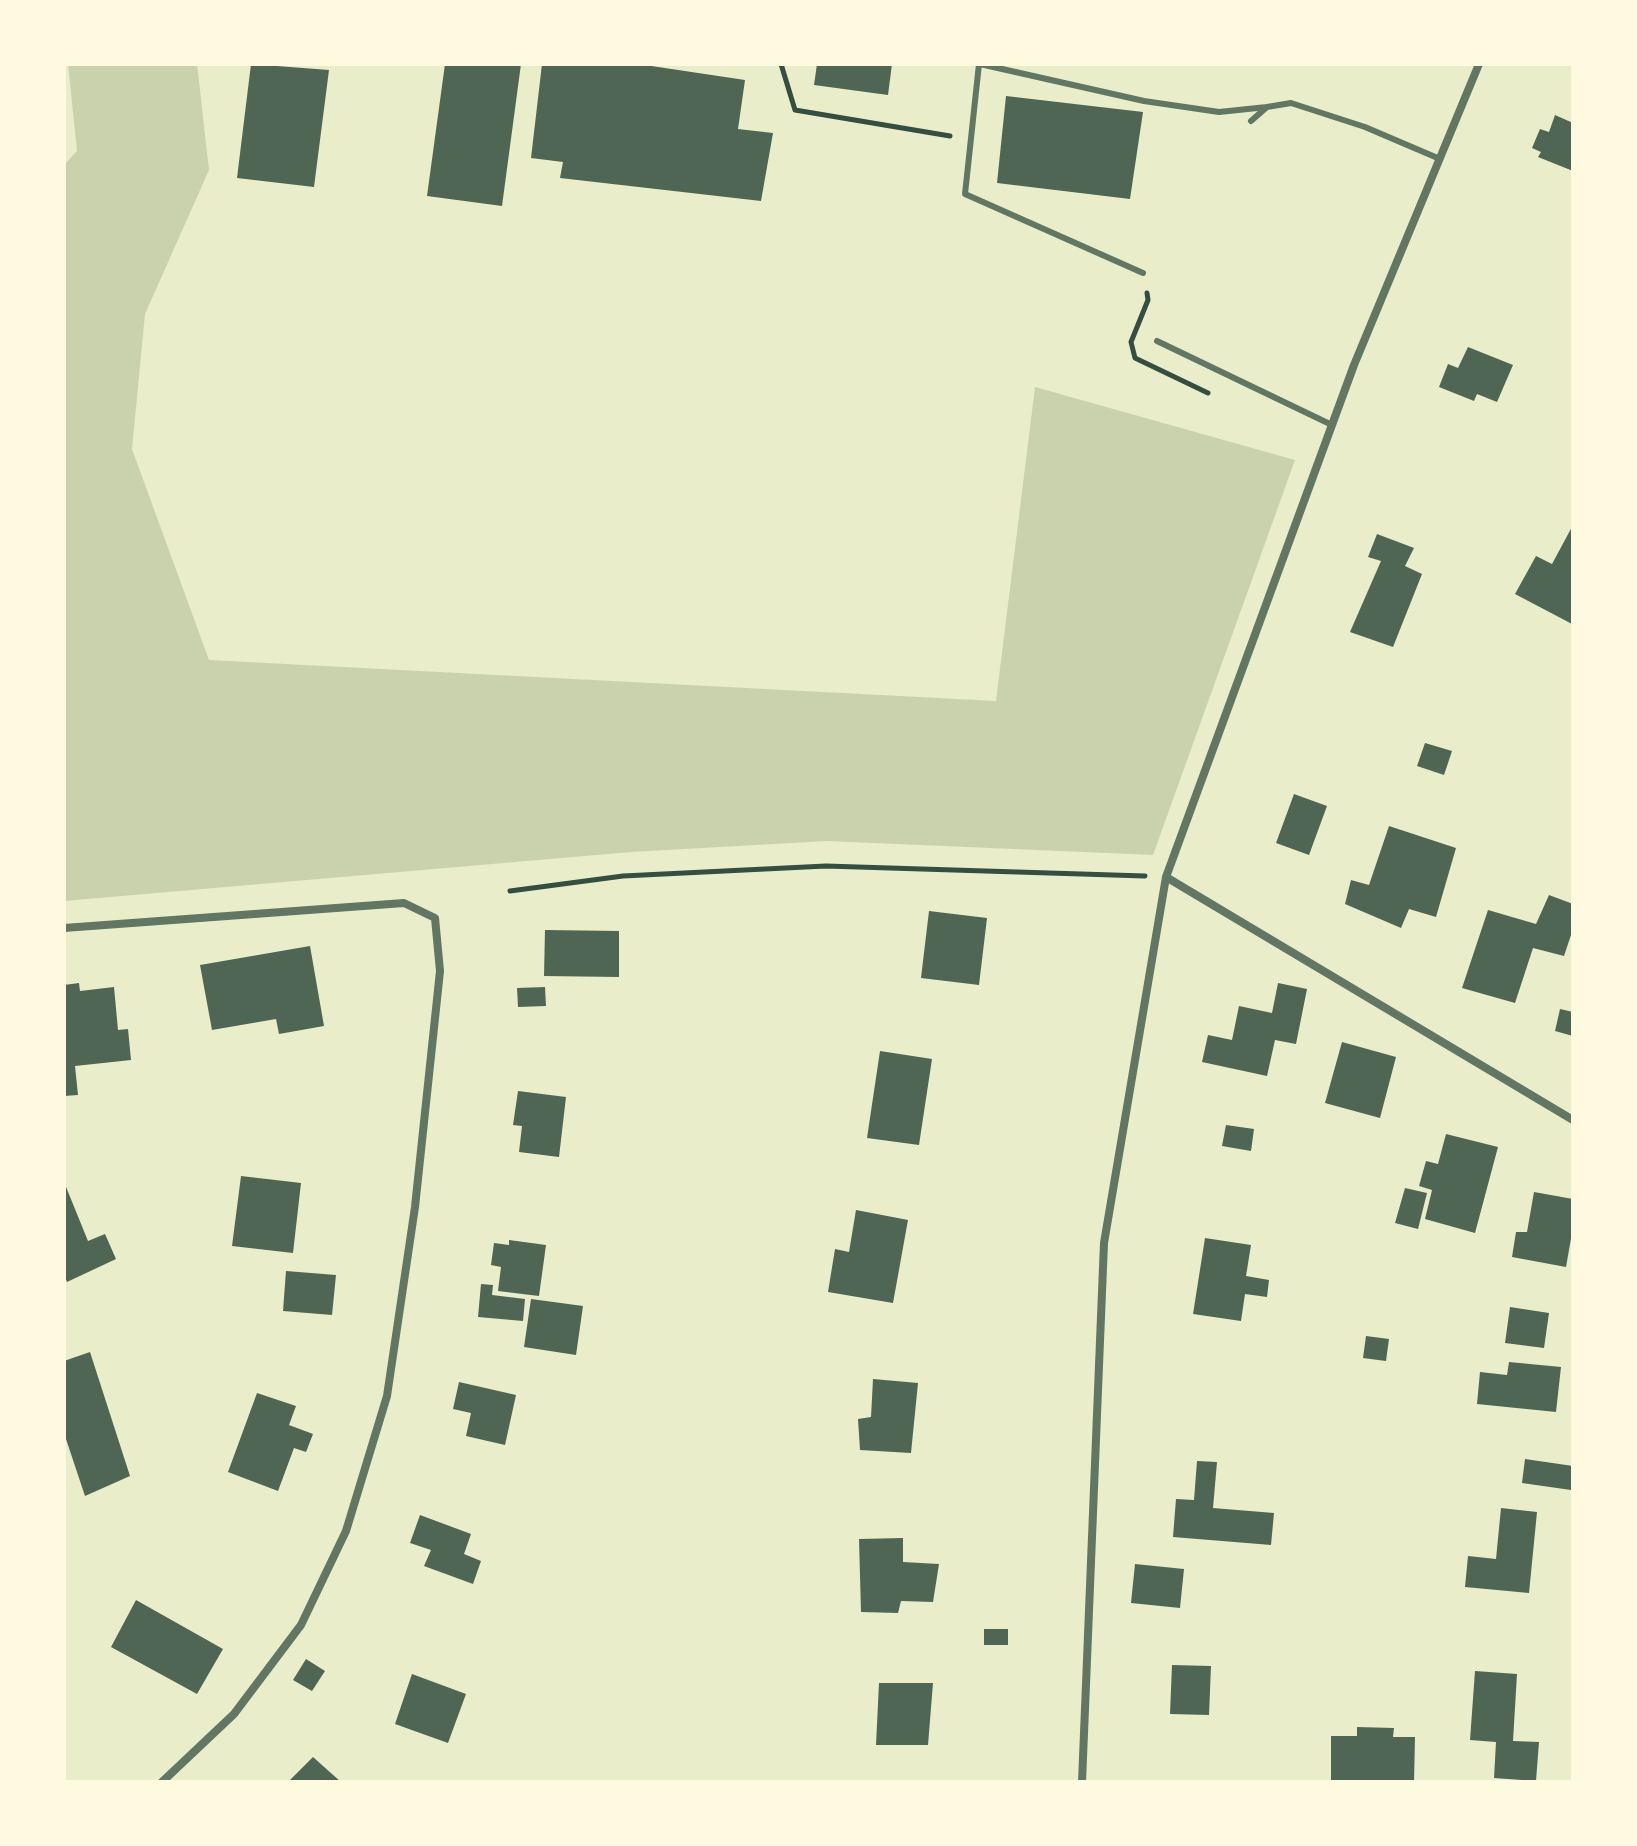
<!DOCTYPE html>
<html>
<head>
<meta charset="utf-8">
<style>
	body { margin:0 }
	#map { position:relative; width:1637px; height:1846px; overflow:hidden; background:#e9edc9; font-family:Overpass,sans-serif }
	canvas { display:block }
	.frame { position:absolute; inset:0; border:66px solid #fefae0; pointer-events:none }
</style>
</head>
<body>
<div id="map">
<canvas width="1637" height="1846"></canvas>
<div class="frame"></div>
</div>
<script>
const ctx = document.querySelector('canvas').getContext('2d');
ctx.lineJoin = 'round';
function fillPath(path, color) { ctx.fillStyle = color; ctx.fill(path, 'evenodd'); }
const shape = rows => new Path2D(rows.map(r => 'M' + r).join(''));
function stroke(path, color, width, dash) { ctx.strokeStyle = color; ctx.lineWidth = width; ctx.lineCap = dash ? 'butt' : 'round'; ctx.setLineDash(dash || []); ctx.stroke(path); }
const green = shape([
	[68,64,197,64,209,170,145,314,132,449,209,660,996,701,1035,387,1295,460,1153,855,827,841,631,852,64,901,64,165,77,151]
]);
const building = shape([
	[251,64,329,70,314,187,237,178],
	[445,64,521,64,502,206,427,196],
	[542,64,638,64,745,80,738,129,773,133,761,201,560,178,563,162,531,158],
	[817,64,892,64,888,95,814,85],
	[1006,96,1143,112,1130,199,997,183],
	[1555,115,1573,123,1573,171,1538,157,1541,152,1532,148,1540,129,1549,132],
	[1468,347,1513,365,1497,402,1477,394,1474,401,1439,387,1448,364,1458,368],
	[1573,525,1573,621,1572,624,1515,594,1536,556,1552,564],
	[1377,534,1414,548,1405,566,1422,574,1393,647,1350,632,1381,561,1368,557],
	[1425,743,1452,751,1444,775,1417,766],
	[1294,794,1327,806,1309,855,1276,843],
	[1389,826,1456,848,1436,917,1409,909,1401,928,1345,904,1351,880,1369,885],
	[1549,895,1573,904,1573,929,1564,956,1533,948,1515,1003,1462,988,1488,910,1536,924],
	[929,911,987,918,979,985,921,978],
	[545,930,619,931,619,977,544,976],
	[310,946,324,1026,279,1034,276,1019,212,1030,200,965],
	[79,983,80,991,114,987,118,1030,128,1029,131,1060,75,1066,78,1095,64,1096,64,985],
	[1278,983,1307,989,1296,1044,1275,1040,1267,1076,1202,1062,1208,1035,1232,1040,1239,1006,1272,1013],
	[545,987,546,1006,518,1007,517,988],
	[1560,1009,1573,1012,1573,1036,1555,1031],
	[1342,1042,1396,1057,1380,1118,1325,1103],
	[880,1051,932,1059,919,1145,867,1138],
	[518,1091,566,1097,559,1157,519,1152,522,1126,513,1125],
	[1226,1125,1254,1129,1251,1151,1222,1146],
	[1446,1134,1498,1147,1475,1233,1425,1219,1432,1190,1419,1186,1426,1161,1438,1164],
	[241,1176,301,1183,293,1253,232,1246],
	[64,1182,88,1241,105,1234,116,1259,67,1282,64,1275],
	[1405,1188,1427,1193,1418,1229,1395,1223],
	[1534,1192,1573,1199,1573,1227,1566,1267,1512,1257,1516,1232,1527,1232],
	[856,1210,908,1220,893,1303,828,1292,835,1249,849,1252],
	[1205,1238,1251,1245,1246,1276,1269,1280,1267,1297,1245,1294,1241,1321,1193,1314],
	[509,1240,546,1245,539,1296,498,1291,501,1267,491,1265,494,1243,509,1245],
	[286,1271,336,1275,332,1315,283,1311],
	[481,1284,493,1285,492,1295,525,1299,523,1321,478,1317],
	[531,1299,583,1306,576,1355,524,1347],
	[1510,1307,1549,1313,1544,1348,1505,1343],
	[1366,1336,1389,1339,1386,1361,1363,1358],
	[90,1352,130,1476,85,1496,64,1433,64,1361],
	[1509,1362,1561,1367,1556,1412,1477,1404,1480,1372,1507,1375],
	[873,1379,918,1383,911,1453,860,1450,858,1419,871,1417],
	[459,1382,516,1395,505,1445,466,1436,471,1413,453,1409],
	[257,1393,296,1406,289,1425,313,1434,306,1452,294,1448,278,1491,228,1472],
	[1525,1459,1573,1466,1571,1490,1522,1483],
	[1197,1461,1217,1462,1213,1508,1274,1513,1271,1545,1173,1537,1176,1499,1194,1500],
	[1501,1508,1537,1512,1529,1593,1465,1587,1468,1556,1496,1559],
	[420,1515,471,1534,464,1554,481,1561,473,1584,424,1566,431,1550,410,1543],
	[903,1538,903,1562,939,1564,933,1602,901,1601,898,1613,861,1612,859,1539],
	[1135,1564,1184,1569,1180,1608,1131,1603],
	[136,1600,223,1649,197,1694,111,1647],
	[984,1629,1008,1629,1008,1645,984,1645],
	[306,1659,325,1671,312,1691,293,1680],
	[1172,1665,1211,1666,1209,1715,1170,1714],
	[1475,1671,1517,1674,1513,1741,1539,1742,1536,1781,1494,1778,1496,1742,1470,1740],
	[412,1674,466,1694,448,1743,395,1724],
	[879,1683,933,1683,928,1745,876,1745],
	[1357,1727,1394,1728,1393,1737,1415,1737,1414,1782,1331,1782,1331,1736,1357,1736],
	[313,1757,341,1782,288,1782]
]);
const path = shape([
	[781,64,795,110,950,136],
	[1147,293,1148,300,1131,342,1135,358,1208,393],
	[510,891,623,876,826,866,1145,876]
]);
const service = shape([
	[979,64,965,194,1143,273],
	[980,64,1144,101,1219,112,1267,107],
	[1251,121,1267,107,1291,103,1365,127,1440,159],
	[1157,341,1332,425]
]);
const minor = shape([
	[1166,877,1573,1120],
	[64,928,404,903,435,918,440,971,415,1207,387,1396,346,1531,301,1625,234,1714,162,1782],
	[1082,1782,1104,1243,1166,877,1354,365,1479,64]
]);
fillPath(green, '#cad2ad');
fillPath(building, '#4f6655');
stroke(path, '#344e41', 5);
stroke(service, '#617663', 6);
stroke(minor, '#617663', 8);
</script>
</body>
</html>
